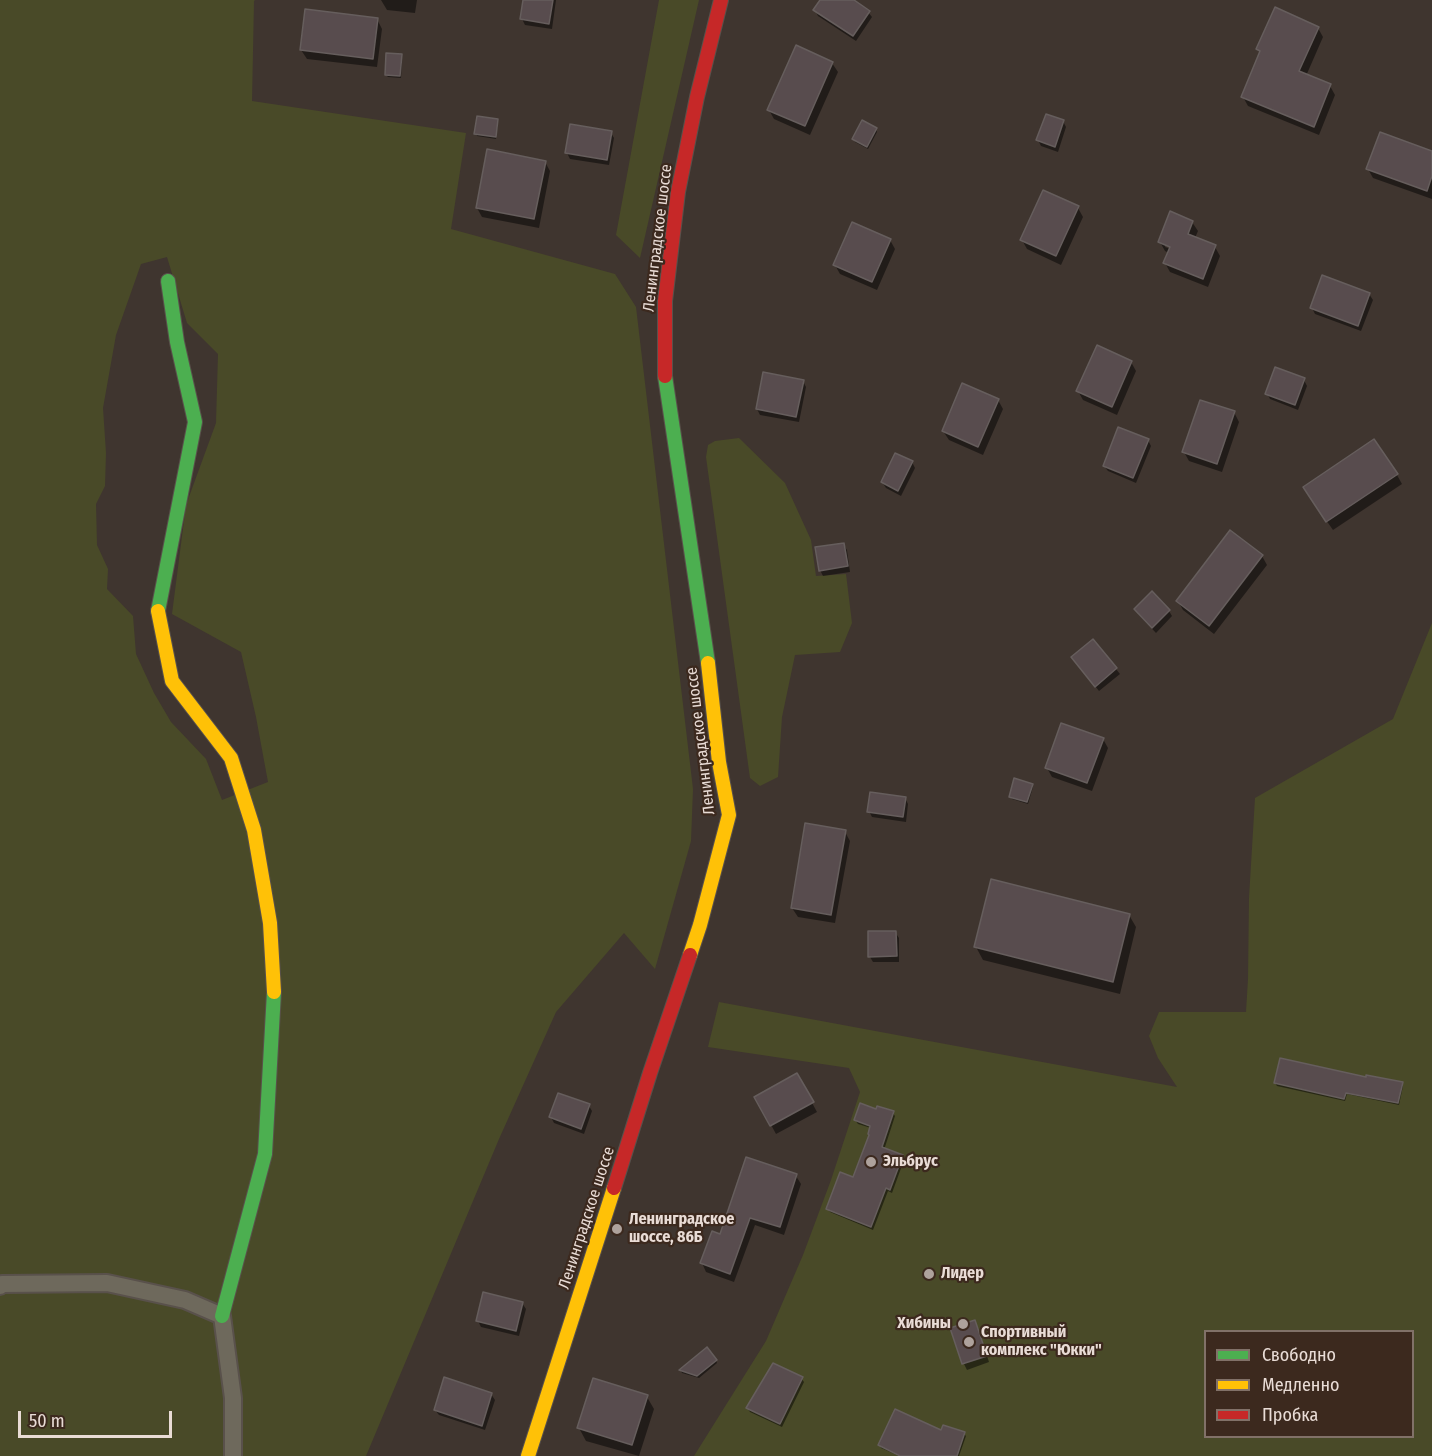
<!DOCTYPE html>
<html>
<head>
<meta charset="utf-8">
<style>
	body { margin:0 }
	#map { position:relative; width:1432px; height:1456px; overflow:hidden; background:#3f352f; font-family:"Fira Sans Condensed",sans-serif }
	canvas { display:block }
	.legend { position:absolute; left:1204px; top:1330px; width:210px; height:108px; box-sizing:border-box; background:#3c291e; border:2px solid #817168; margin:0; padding:8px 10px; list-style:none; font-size:18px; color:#e9dcd6 }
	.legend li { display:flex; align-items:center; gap:12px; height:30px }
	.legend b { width:30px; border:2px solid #817168 }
	.scale { position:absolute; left:18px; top:1411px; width:154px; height:27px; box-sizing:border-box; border:3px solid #e9dcd6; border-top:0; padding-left:8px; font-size:18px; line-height:21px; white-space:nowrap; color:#e9dcd6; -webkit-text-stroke:4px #3c291e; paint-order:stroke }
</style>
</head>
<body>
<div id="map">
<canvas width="1432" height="1456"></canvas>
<ul class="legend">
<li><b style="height:8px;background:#4caf50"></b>Свободно</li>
<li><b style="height:8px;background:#ffc107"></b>Медленно</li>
<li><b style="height:8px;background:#c62828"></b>Пробка</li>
</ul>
<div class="scale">50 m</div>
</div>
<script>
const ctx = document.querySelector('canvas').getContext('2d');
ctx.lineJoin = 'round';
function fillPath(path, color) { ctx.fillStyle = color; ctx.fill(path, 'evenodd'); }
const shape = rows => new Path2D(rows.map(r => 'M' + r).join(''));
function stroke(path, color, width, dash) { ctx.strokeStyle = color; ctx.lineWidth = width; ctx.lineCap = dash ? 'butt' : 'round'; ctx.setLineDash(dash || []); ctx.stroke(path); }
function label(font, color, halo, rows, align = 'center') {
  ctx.font = font + ' "Fira Sans Condensed",sans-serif'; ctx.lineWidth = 4.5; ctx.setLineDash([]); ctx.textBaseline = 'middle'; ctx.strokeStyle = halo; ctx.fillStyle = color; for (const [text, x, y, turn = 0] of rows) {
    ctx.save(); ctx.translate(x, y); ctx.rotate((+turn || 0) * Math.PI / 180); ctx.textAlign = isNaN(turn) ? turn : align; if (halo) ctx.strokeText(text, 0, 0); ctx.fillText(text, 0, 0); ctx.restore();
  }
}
const green = shape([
	[0,0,255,0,254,1,252,101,466,133,451,229,615,274,636,307,693,789,691,841,655,969,624,933,556,1012,499,1139,366,1456,0,1456],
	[167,257,187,323,218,354,216,423,186,505,172,614,241,652,256,717,268,782,222,800,206,759,171,722,154,693,136,654,133,616,107,589,108,569,97,545,96,504,105,486,106,453,103,408,116,335,141,264],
	[659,0,699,0,640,258,616,235],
	[739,438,785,483,811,540,816,576,846,574,852,623,840,652,795,655,782,717,778,777,760,786,750,778,706,457,708,445,715,441],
	[1432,623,1432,1456,694,1456,766,1341,803,1255,831,1180,860,1092,849,1068,708,1047,719,1002,1177,1087,1158,1058,1149,1036,1159,1012,1246,1012,1248,979,1249,898,1255,798,1393,719],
	[1206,1332,1412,1332,1412,1436,1206,1436]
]);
const shadow = shape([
	[381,0,417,0,415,13,387,10],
	[525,0,556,0,552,29,525,25,522,19],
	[822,0,851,0,868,12,872,17,856,41,818,16,815,10],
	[377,19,382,29,377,67,307,59,301,50],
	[1318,28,1323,37,1306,76,1330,86,1335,95,1319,135,1248,106,1243,97,1260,54,1258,49],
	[401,55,402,57,401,78,388,77,386,75],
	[832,63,838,72,810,135,774,119,769,110],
	[497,121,498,123,496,139,477,136,476,134],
	[1063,121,1066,127,1058,152,1041,146,1038,140],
	[876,129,877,132,868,149,855,142,854,139],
	[611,133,614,138,609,165,570,159,567,153],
	[1432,152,1432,199,1373,178,1368,169],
	[545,162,550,171,539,228,482,217,477,208],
	[1078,208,1083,217,1061,265,1027,249,1022,240],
	[1192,222,1198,231,1195,238,1215,247,1220,256,1208,287,1170,272,1165,263,1169,253,1165,251,1160,242],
	[1165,244,1176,251,1165,247],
	[890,240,895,249,877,290,840,274,835,265],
	[1369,294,1373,300,1361,331,1315,314,1312,308],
	[1131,362,1136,371,1117,415,1083,400,1078,391],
	[1304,380,1307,386,1298,410,1270,399,1267,393],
	[803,381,806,387,799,422,760,415,757,409],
	[998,400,1003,409,983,455,949,440,943,431],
	[1234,412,1239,422,1222,472,1189,461,1184,452],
	[1148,440,1151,446,1136,483,1108,471,1104,466],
	[912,462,915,468,901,496,886,488,882,482],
	[1397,475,1402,484,1333,530,1310,497],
	[843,544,847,550,850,572,823,576,820,570],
	[1262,556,1267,565,1214,634,1183,610,1178,601],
	[1136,609,1169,611,1172,616,1156,633,1139,615],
	[1073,658,1116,669,1120,674,1099,691],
	[1103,739,1108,748,1092,791,1052,777,1047,768],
	[1032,785,1033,787,1028,804,1012,799,1011,797],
	[905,798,908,804,906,822,872,817,869,811],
	[845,832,850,841,835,923,798,917,792,908],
	[1129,915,1136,927,1120,994,983,960,976,947],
	[895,932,899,938,899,962,873,962,870,957],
	[797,1075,817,1112,776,1134,756,1097],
	[1367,1079,1402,1083,1403,1086,1399,1105,1347,1094,1345,1101,1277,1086,1275,1083],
	[589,1106,592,1111,584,1134,554,1123,551,1117],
	[877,1111,893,1113,895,1116,884,1150,902,1156,904,1160,892,1193,888,1191,873,1230,830,1212,828,1209,854,1179,870,1135,871,1128,858,1124,855,1120],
	[796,1176,801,1184,784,1235,755,1225,734,1282,706,1272,702,1263,721,1236],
	[522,1303,526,1309,519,1336,481,1327,478,1321],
	[975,1322,978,1328,989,1362,967,1370,964,1364,952,1329],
	[716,1360,717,1363,699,1378,682,1373,681,1371],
	[801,1378,804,1382,782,1427,750,1412,747,1408],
	[491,1394,495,1400,485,1430,439,1415,435,1410],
	[647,1397,654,1409,639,1456,586,1441,579,1428],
	[942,1432,964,1434,966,1436,959,1456,899,1456,881,1448,880,1445]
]);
const building = shape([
	[523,0,553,0,549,24,520,19,523,0],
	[820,0,854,0,870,11,853,36,813,10,820,0],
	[1275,7,1319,27,1299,71,1331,84,1314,127,1241,97,1260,51,1256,49,1275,7],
	[305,9,378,18,373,59,300,50,305,9],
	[796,45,833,62,805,126,767,110,796,45],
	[386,53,402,54,400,76,385,75,386,53],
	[1046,114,1064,120,1055,147,1036,140,1046,114],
	[477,116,498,119,496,137,474,134,477,116],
	[862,120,877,128,867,147,852,139,862,120],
	[570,124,612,131,607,160,565,153,570,124],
	[1380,132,1432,151,1432,176,1427,191,1366,169,1380,132],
	[487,149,546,161,534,219,476,208,487,149],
	[1043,190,1079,206,1056,256,1020,240,1043,190],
	[1170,211,1193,221,1188,234,1216,245,1203,279,1163,263,1170,247,1158,242,1170,211],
	[852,222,891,239,872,282,833,265,852,222],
	[1322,275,1370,293,1358,326,1310,308,1322,275],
	[1097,345,1132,361,1112,407,1076,391,1097,345],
	[1275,367,1305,378,1295,405,1265,394,1275,367],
	[763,372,804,380,796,417,756,409,763,372],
	[962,383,999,399,978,447,942,431,962,383],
	[1200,400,1235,411,1217,464,1182,452,1200,400],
	[1118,427,1149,439,1133,478,1103,466,1118,427],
	[1374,439,1398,474,1326,522,1303,487,1374,439],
	[895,453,913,461,898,491,881,482,895,453],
	[1230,530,1263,555,1209,626,1176,601,1230,530],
	[844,543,848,566,819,571,815,547,844,543],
	[1152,591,1170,610,1152,628,1134,609,1152,591],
	[1093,639,1117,668,1095,687,1071,657,1093,639],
	[1061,723,1104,738,1087,783,1045,768,1061,723],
	[1014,778,1033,784,1027,802,1009,797,1014,778],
	[870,792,906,797,903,817,867,812,870,792],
	[805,823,846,830,831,915,791,908,805,823],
	[991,879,1130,914,1113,982,974,947,991,879],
	[868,931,896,931,897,956,868,957,868,931],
	[1280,1058,1366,1077,1366,1075,1403,1082,1398,1103,1346,1093,1344,1099,1274,1083,1280,1058],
	[797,1073,814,1102,770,1126,754,1097,797,1073],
	[558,1093,590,1104,581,1129,549,1117,558,1093],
	[860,1103,876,1109,877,1106,894,1111,882,1147,903,1155,890,1190,886,1188,871,1227,826,1209,840,1172,853,1177,869,1135,868,1134,870,1126,854,1120,860,1103],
	[746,1157,797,1174,780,1227,750,1218,730,1274,700,1263,712,1231,720,1234,746,1157],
	[483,1292,523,1302,516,1331,476,1321,483,1292],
	[975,1320,987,1356,962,1364,950,1328,975,1320],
	[707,1347,717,1360,697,1376,679,1370,707,1347],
	[773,1363,803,1377,780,1424,746,1408,773,1363],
	[444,1377,492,1393,482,1426,434,1410,444,1377],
	[593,1378,648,1395,632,1445,577,1428,593,1378],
	[895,1409,941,1430,943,1425,965,1432,957,1456,900,1456,878,1445,895,1409]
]);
const street = shape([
	[0,1286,2,1284,107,1283,185,1300,222,1316,233,1398,233,1456]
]);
const fast = shape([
	[665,376,708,663],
	[158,611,195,422,177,342,168,281],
	[222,1316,265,1154,274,992]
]);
const slow = shape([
	[158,611,172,681,231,758,254,830,270,923,274,992],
	[690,955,700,925,729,815,719,762,708,663],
	[528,1456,614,1188]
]);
const jam = shape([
	[665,376,665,301,678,192,697,97,721,0],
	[614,1188,650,1073,690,955]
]);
const markers = [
	[871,1162,6,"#aea29c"],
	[617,1229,6,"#aea29c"],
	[929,1274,6,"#aea29c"],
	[963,1324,6,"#aea29c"],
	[969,1342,6,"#aea29c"]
];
const streetNames = [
	["Ленинградское шоссе",658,238,-83],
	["Ленинградское шоссе",701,741,-97],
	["Ленинградское шоссе",587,1218,-72]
];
const poiNames = [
	["Эльбрус",883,1162],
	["Ленинградское",629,1220],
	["шоссе, 86Б",629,1238],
	["Лидер",941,1274],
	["Хибины",951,1324,"right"],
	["Спортивный",981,1333],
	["комплекс \"Юкки\"",981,1351]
];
fillPath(green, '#494a28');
fillPath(shadow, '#0007');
fillPath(building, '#584c4e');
stroke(building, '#665e5d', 1.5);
stroke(street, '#59514b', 20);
stroke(fast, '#59514b', 16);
stroke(slow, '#59514b', 16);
stroke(jam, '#59514b', 16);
stroke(street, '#6e695c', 16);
stroke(fast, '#4caf50', 14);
stroke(slow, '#ffc107', 14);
stroke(jam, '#c62828', 14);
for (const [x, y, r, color] of markers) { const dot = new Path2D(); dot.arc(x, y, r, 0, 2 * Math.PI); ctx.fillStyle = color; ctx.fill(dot); stroke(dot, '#3c291e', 2); }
label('16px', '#e9dcd6', '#3c291e', streetNames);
label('bold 16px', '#e9dcd6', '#3c291e', poiNames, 'left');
</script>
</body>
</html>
